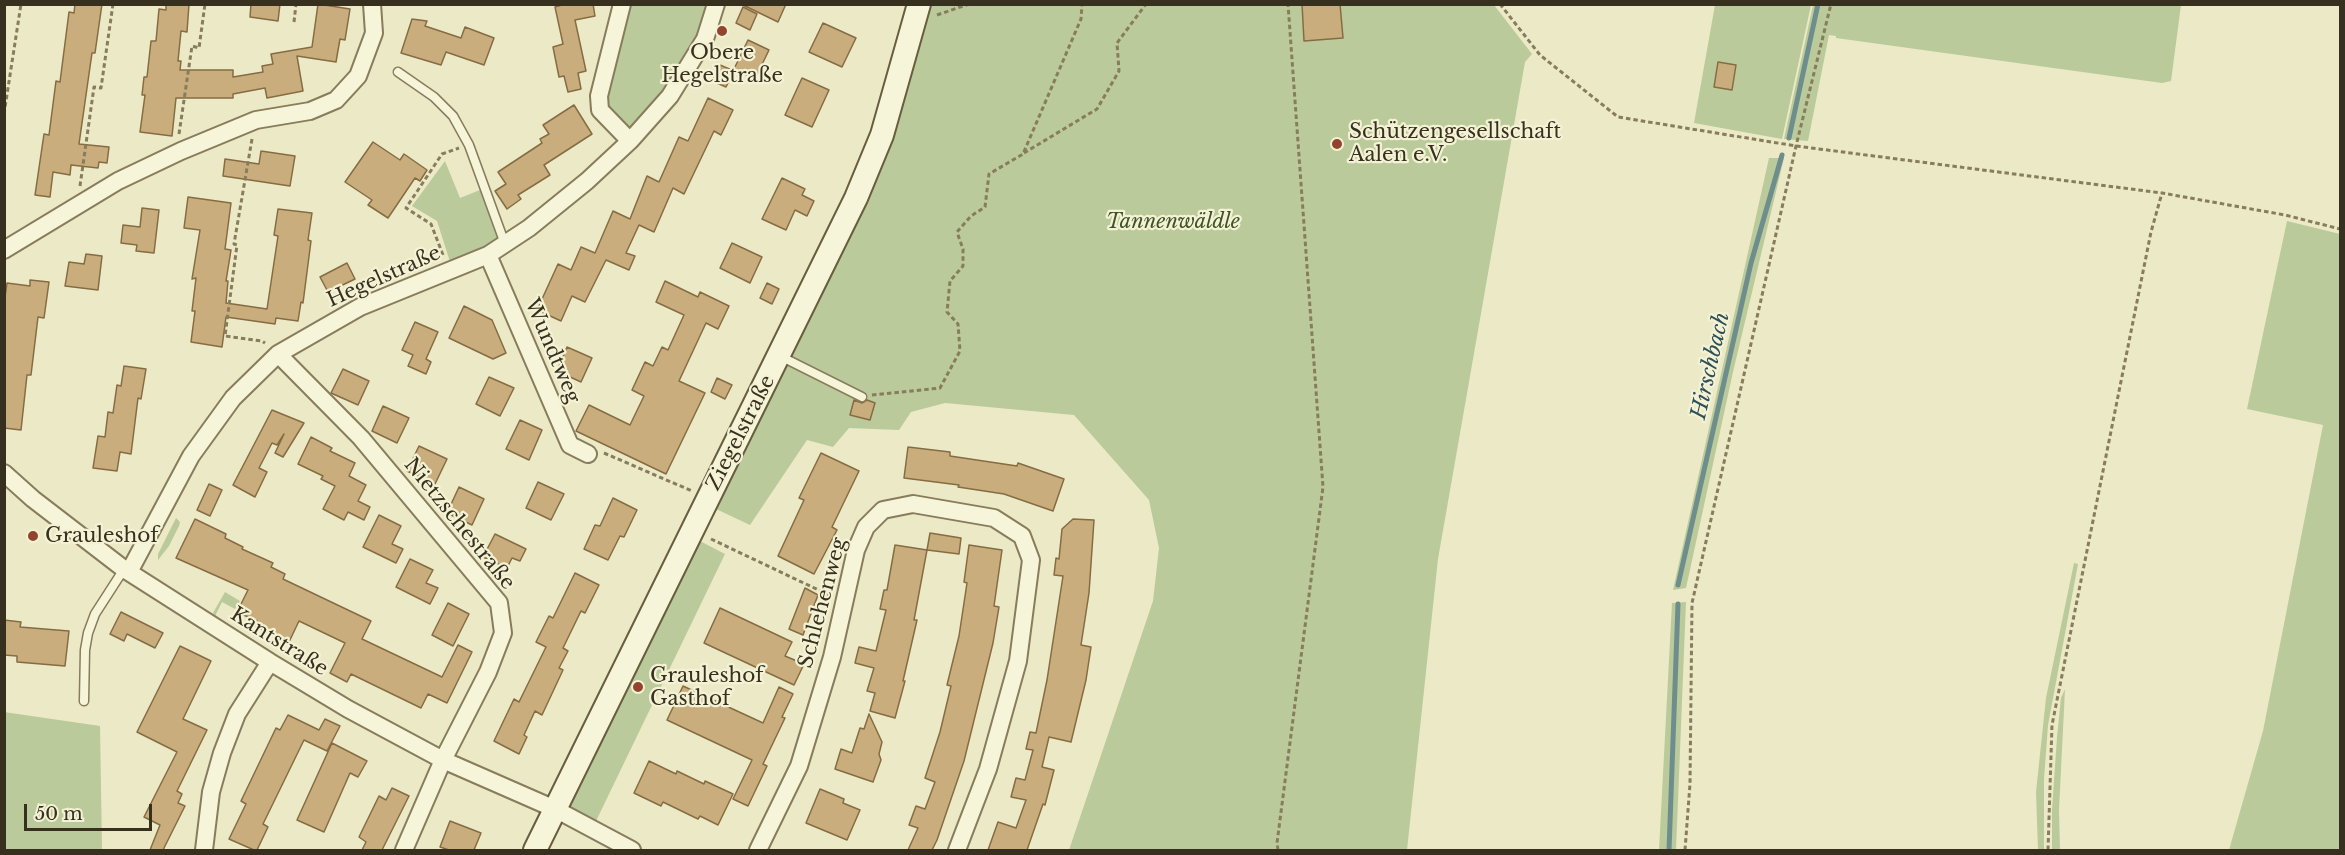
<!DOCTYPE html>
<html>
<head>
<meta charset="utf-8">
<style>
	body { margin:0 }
	#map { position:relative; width:2345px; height:855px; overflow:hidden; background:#ece9c6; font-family:"Libre Baskerville",serif }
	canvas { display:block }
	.frame { position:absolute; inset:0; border:6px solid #37301f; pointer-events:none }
	.scale { position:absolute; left:24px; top:804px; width:128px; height:27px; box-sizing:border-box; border:3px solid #37301f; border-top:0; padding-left:8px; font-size:18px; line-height:21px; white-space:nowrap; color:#37301f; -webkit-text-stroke:4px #f4f2d5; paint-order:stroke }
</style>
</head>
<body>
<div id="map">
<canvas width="2345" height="855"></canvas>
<div class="frame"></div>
<div class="scale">50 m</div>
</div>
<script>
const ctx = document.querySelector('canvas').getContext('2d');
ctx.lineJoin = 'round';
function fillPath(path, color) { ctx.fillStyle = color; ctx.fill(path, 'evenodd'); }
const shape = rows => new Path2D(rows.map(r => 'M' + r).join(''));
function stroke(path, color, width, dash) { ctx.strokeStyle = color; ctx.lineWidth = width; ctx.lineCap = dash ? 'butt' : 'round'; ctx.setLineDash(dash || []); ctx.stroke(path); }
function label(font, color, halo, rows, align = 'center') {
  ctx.font = font + ' "Libre Baskerville",serif'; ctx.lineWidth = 4.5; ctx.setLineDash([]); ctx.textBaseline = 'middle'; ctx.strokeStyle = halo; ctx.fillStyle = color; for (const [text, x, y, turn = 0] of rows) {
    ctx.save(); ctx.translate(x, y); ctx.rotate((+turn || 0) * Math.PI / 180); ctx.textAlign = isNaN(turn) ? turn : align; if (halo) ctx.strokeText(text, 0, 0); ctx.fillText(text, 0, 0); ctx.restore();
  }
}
const green = shape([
	[622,5,716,5,705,39,630,141,600,110],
	[926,5,1494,5,1532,54,1525,62,1438,559,1407,850,1069,850,1153,601,1159,548,1149,500,1074,415,945,403,911,412,899,430,849,428,833,447,807,440,750,525,716,509,793,353,862,203],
	[1715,5,1811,5,1782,139,1694,123],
	[1813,5,1813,4,2181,5,2171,81,2162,83,1836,38,1836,36,1829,35,1808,141,1784,139],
	[1769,158,1784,158,1733,372,1686,588,1673,590],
	[445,161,460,198,480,190,500,241,451,265,437,221,412,206],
	[2287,221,2340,234,2340,850,2229,850,2263,731,2323,425,2247,409],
	[176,518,180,522,179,526,169,546,158,560,158,554],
	[696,539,725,554,596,821,566,805],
	[2074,563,2078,564,2048,725,2044,779,2044,850,2038,850,2036,792,2046,698],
	[225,592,240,601,235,609,222,602,215,616,213,613],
	[1686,602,1676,850,1659,850,1672,603],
	[2065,689,2059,810,2060,850,2052,850,2052,810,2057,737,2061,698],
	[4,712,100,726,102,850,5,850]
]);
const stream = shape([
	[1789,138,1818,4],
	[1678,585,1751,263,1782,155],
	[1669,850,1678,604]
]);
const building = shape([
	[75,4,102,4,95,53,92,53,79,144,109,147,107,163,99,162,98,168,71,165,70,175,53,172,50,197,35,195,44,134,49,135,56,81,60,82,69,12,74,13,75,4],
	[166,4,189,4,187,32,181,31,178,61,181,61,180,70,233,70,233,77,263,72,262,66,273,64,271,54,312,47,318,4,350,9,345,40,340,39,336,62,297,56,303,91,267,98,265,88,233,94,233,98,176,98,172,136,140,132,145,95,142,95,144,77,147,77,151,41,156,41,159,9,166,10,166,4],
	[251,4,280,4,278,21,250,17,251,4],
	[565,4,593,4,595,16,575,20,586,71,578,73,581,89,568,92,564,76,559,77,553,47,563,44,555,7,565,4],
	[741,4,786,4,778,22,741,4],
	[1302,4,1340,4,1343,38,1304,41,1302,4],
	[743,7,757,14,750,30,736,23,743,7],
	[412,19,427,21,425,26,461,38,465,27,494,38,484,65,446,52,441,65,401,53,412,19],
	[823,23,856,38,842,67,809,52,823,23],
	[748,40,769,50,755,79,734,69,748,40],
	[1718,62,1736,65,1732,90,1714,87,1718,62],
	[720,65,734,71,726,87,712,81,720,65],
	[802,78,829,90,812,127,785,115,802,78],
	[708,98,733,110,721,135,714,131,684,194,673,188,654,232,639,225,626,253,635,256,629,270,606,260,585,302,572,296,561,321,537,310,558,264,571,270,581,247,595,253,613,211,630,219,647,176,659,182,679,137,688,141,708,98],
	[574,105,592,134,544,165,550,175,518,195,521,199,507,209,495,191,506,184,498,172,542,143,540,139,549,134,543,125,574,105],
	[373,142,400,160,404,154,427,170,420,181,415,178,388,218,368,205,372,200,345,182,373,142],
	[261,151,295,156,290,186,223,176,225,159,259,164,261,151],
	[782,178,805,189,802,195,814,201,807,216,795,210,786,230,762,219,782,178],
	[188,197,231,203,225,249,231,250,226,281,228,281,226,303,267,309,278,236,274,235,278,209,312,213,308,240,311,241,303,303,301,302,298,321,276,318,275,324,226,317,222,347,191,342,195,311,192,311,196,278,192,279,200,230,184,228,188,197],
	[142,208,159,210,154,253,136,251,137,245,121,243,123,225,140,227,142,208],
	[732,243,762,257,750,283,720,268,732,243],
	[86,254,102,256,98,290,65,286,69,262,84,264,86,254],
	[347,263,355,279,328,292,320,277,347,263],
	[30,280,49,282,44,318,38,317,31,375,27,375,21,430,4,428,4,304,7,283,30,286,30,280],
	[665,281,698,297,700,292,729,306,718,329,706,323,679,381,705,393,666,474,576,431,589,405,630,425,644,396,632,390,645,362,653,366,662,347,668,350,684,315,656,302,665,281],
	[767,283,779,289,772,304,760,298,767,283],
	[464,306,492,320,506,353,493,359,449,338,464,306],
	[415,322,438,332,426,359,431,362,426,374,408,366,413,355,402,350,415,322],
	[567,347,592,358,581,382,557,371,567,347],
	[124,366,146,369,141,399,138,398,131,454,120,452,117,471,93,468,98,436,105,437,108,412,113,413,117,385,121,386,124,366],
	[343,369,369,381,358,405,331,393,343,369],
	[489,377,514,388,500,416,476,404,489,377],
	[717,378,732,385,725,399,711,392,717,378],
	[854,400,862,403,867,400,875,403,870,420,850,415,854,400],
	[383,406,409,418,397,443,372,431,383,406],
	[272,410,304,423,283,457,275,453,284,434,277,445,272,443,259,468,267,472,255,497,233,485,272,410],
	[520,420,542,430,529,460,506,449,520,420],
	[311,437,332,448,330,451,355,463,349,476,366,485,358,501,370,507,364,520,348,512,344,520,323,509,335,486,321,479,323,476,298,464,311,437],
	[419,446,447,459,435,484,407,471,419,446],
	[908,447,950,452,950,456,1017,466,1018,463,1064,479,1053,511,1004,494,958,487,959,485,904,478,908,447],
	[821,453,859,471,832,527,837,530,814,574,778,556,804,500,799,498,821,453],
	[538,482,564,494,551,520,526,508,538,482],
	[209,484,222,490,210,516,197,510,209,484],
	[459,487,484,499,472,525,447,513,459,487],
	[613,498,637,510,624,537,620,536,608,560,584,549,595,525,600,526,613,498],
	[379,515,401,526,392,544,403,549,396,563,363,547,379,515],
	[195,519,226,534,225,538,243,547,242,549,273,563,271,567,285,574,283,579,371,621,362,639,442,677,458,645,472,652,447,703,428,694,421,708,351,674,347,682,330,673,345,643,299,621,289,642,254,626,257,621,237,612,248,590,176,558,195,519],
	[1073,519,1094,520,1089,593,1081,645,1091,647,1086,680,1071,742,1049,737,1042,767,1054,770,1045,805,1043,804,1027,850,988,850,998,822,1016,828,1026,800,1011,797,1016,778,1025,780,1033,750,1026,749,1030,732,1036,733,1047,680,1063,576,1054,575,1056,558,1059,559,1062,529,1073,519],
	[930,533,961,538,959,554,927,550,930,533],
	[495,534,526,549,520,561,512,558,507,568,483,557,495,534],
	[895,545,927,550,914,620,917,620,903,681,905,681,895,718,870,711,875,693,867,691,874,668,855,663,859,647,876,651,886,610,880,609,884,590,887,590,895,545],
	[969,545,1002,550,994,606,999,607,993,643,964,761,937,840,932,850,908,850,918,828,909,825,916,806,925,809,935,782,925,778,940,732,951,686,947,685,959,636,967,583,964,582,969,545],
	[410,559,433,570,426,583,438,588,430,604,396,587,410,559],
	[575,573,599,585,585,613,581,611,563,648,568,651,559,668,563,670,542,715,535,711,524,735,527,737,519,754,494,741,514,699,519,702,546,647,536,642,549,616,553,618,575,573],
	[805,588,818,595,803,635,789,629,805,588],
	[448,603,469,614,453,646,432,635,448,603],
	[720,608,792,642,785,656,804,664,794,685,704,643,720,608],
	[121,612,163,633,155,648,127,634,124,641,110,634,121,612],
	[4,620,21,622,20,627,69,631,65,666,17,662,17,656,4,655,4,620],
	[180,646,211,661,183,719,207,730,177,791,182,794,178,803,185,806,163,850,150,850,160,825,144,817,177,752,137,732,180,646],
	[683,686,763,723,779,687,793,694,782,717,785,718,763,764,767,766,748,806,733,799,752,760,667,720,683,686],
	[869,714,882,742,879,754,881,760,873,782,835,769,841,749,852,753,860,728,864,729,869,714],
	[288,715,319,730,325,719,340,726,327,751,304,740,263,824,268,827,257,850,254,850,229,839,246,804,241,801,276,728,280,730,288,715],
	[332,743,367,761,358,777,350,773,324,832,297,820,332,743],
	[649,761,676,774,677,771,704,784,705,781,733,794,718,825,700,816,698,819,663,802,661,806,634,793,649,761],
	[392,788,409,796,382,850,362,850,366,842,359,837,379,796,386,800,392,788],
	[820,789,844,799,843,803,860,810,847,840,806,823,820,789],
	[450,821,481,833,474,850,449,850,440,847,450,821]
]);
const path = shape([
	[1500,4,1540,55,1618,117,1796,146,2162,193,2285,215,2340,229],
	[937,15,969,4],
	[294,22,296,4],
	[4,114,21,4],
	[179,134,192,46,199,48,205,4],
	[252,139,234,244,237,245,225,336,262,341,265,343],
	[1024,153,1097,109,1119,71,1117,43,1146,4],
	[80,186,94,87,101,88,113,4],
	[443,255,431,224,406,208,442,154,459,148],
	[872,395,940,388,960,351,958,324,947,312,950,281,963,266,963,249,957,232,971,216,985,207,989,174,1023,154,1081,19,1082,4],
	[604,453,692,491],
	[711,539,829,595],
	[1278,850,1277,843,1323,487,1288,4],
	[1685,850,1690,784,1692,603,1796,146,1831,4],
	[2048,850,2052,725,2151,232,2162,193]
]);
const service = shape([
	[398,72,434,97,453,116,469,145,505,244],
	[780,356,862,397],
	[84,701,85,650,88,633,95,614,124,569]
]);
const minor = shape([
	[622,4,599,96,600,110,630,141],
	[4,250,118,181,181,151,256,120,310,111,336,100,358,76,374,33,372,4],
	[488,255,570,445,588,454],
	[278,354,361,438,499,603,503,633,488,672,443,760,404,850],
	[4,473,33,499,124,569,270,662,348,709,443,760,555,809,632,850],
	[129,572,191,456,233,398,278,354,360,307,488,255,529,228,587,181,630,141,670,96,705,39,716,4],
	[204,850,211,792,222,753,237,714,270,662],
	[758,850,799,766,832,657,856,550,866,527,883,510,913,504,994,518,1022,536,1031,560,1018,661,988,769,957,850]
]);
const secondary = shape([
	[535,850,856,198,882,135,919,4]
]);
const markers = [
	[722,31,6,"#93442f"],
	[1337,144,6,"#93442f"],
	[33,536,6,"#93442f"],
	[638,687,6,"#93442f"]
];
const poiNames = [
	["Obere",722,53,"center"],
	["Hegelstraße",722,76,"center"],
	["Schützengesellschaft",1349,132],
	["Aalen e.V.",1349,155],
	["Grauleshof",45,536],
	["Grauleshof",650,676],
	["Gasthof",650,699]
];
const parkNames = [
	["Tannenwäldle",1173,222]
];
const streetNames = [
	["Hegelstraße",384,277,-24],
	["Wundtweg",552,351,67],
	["Ziegelstraße",741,433,-63],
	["Nietzschestraße",459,524,51],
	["Schlehenweg",823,603,-75],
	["Kantstraße",279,642,32]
];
const waterNames = [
	["Hirschbach",1711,366,-77]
];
fillPath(green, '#baca9a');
stroke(stream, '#6e8e8d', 5);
fillPath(building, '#c9ad7d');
stroke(building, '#856c43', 1.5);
stroke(service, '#877c5c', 11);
stroke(minor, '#877c5c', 20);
stroke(secondary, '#685d3f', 26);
stroke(path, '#877c5c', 3, [4.5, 3]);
stroke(service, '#f7f5d9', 8);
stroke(minor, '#f7f5d9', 16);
stroke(secondary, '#f7f5d9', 22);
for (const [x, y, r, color] of markers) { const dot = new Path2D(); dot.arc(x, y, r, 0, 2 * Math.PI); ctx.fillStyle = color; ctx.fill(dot); stroke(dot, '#f4f2d5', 2); }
label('20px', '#37301f', '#f4f2d5', poiNames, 'left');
label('italic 20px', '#3e5327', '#f4f2d5', parkNames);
label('20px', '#37301f', '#f4f2d5', streetNames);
label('italic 21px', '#2f5056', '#f4f2d5', waterNames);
</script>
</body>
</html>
